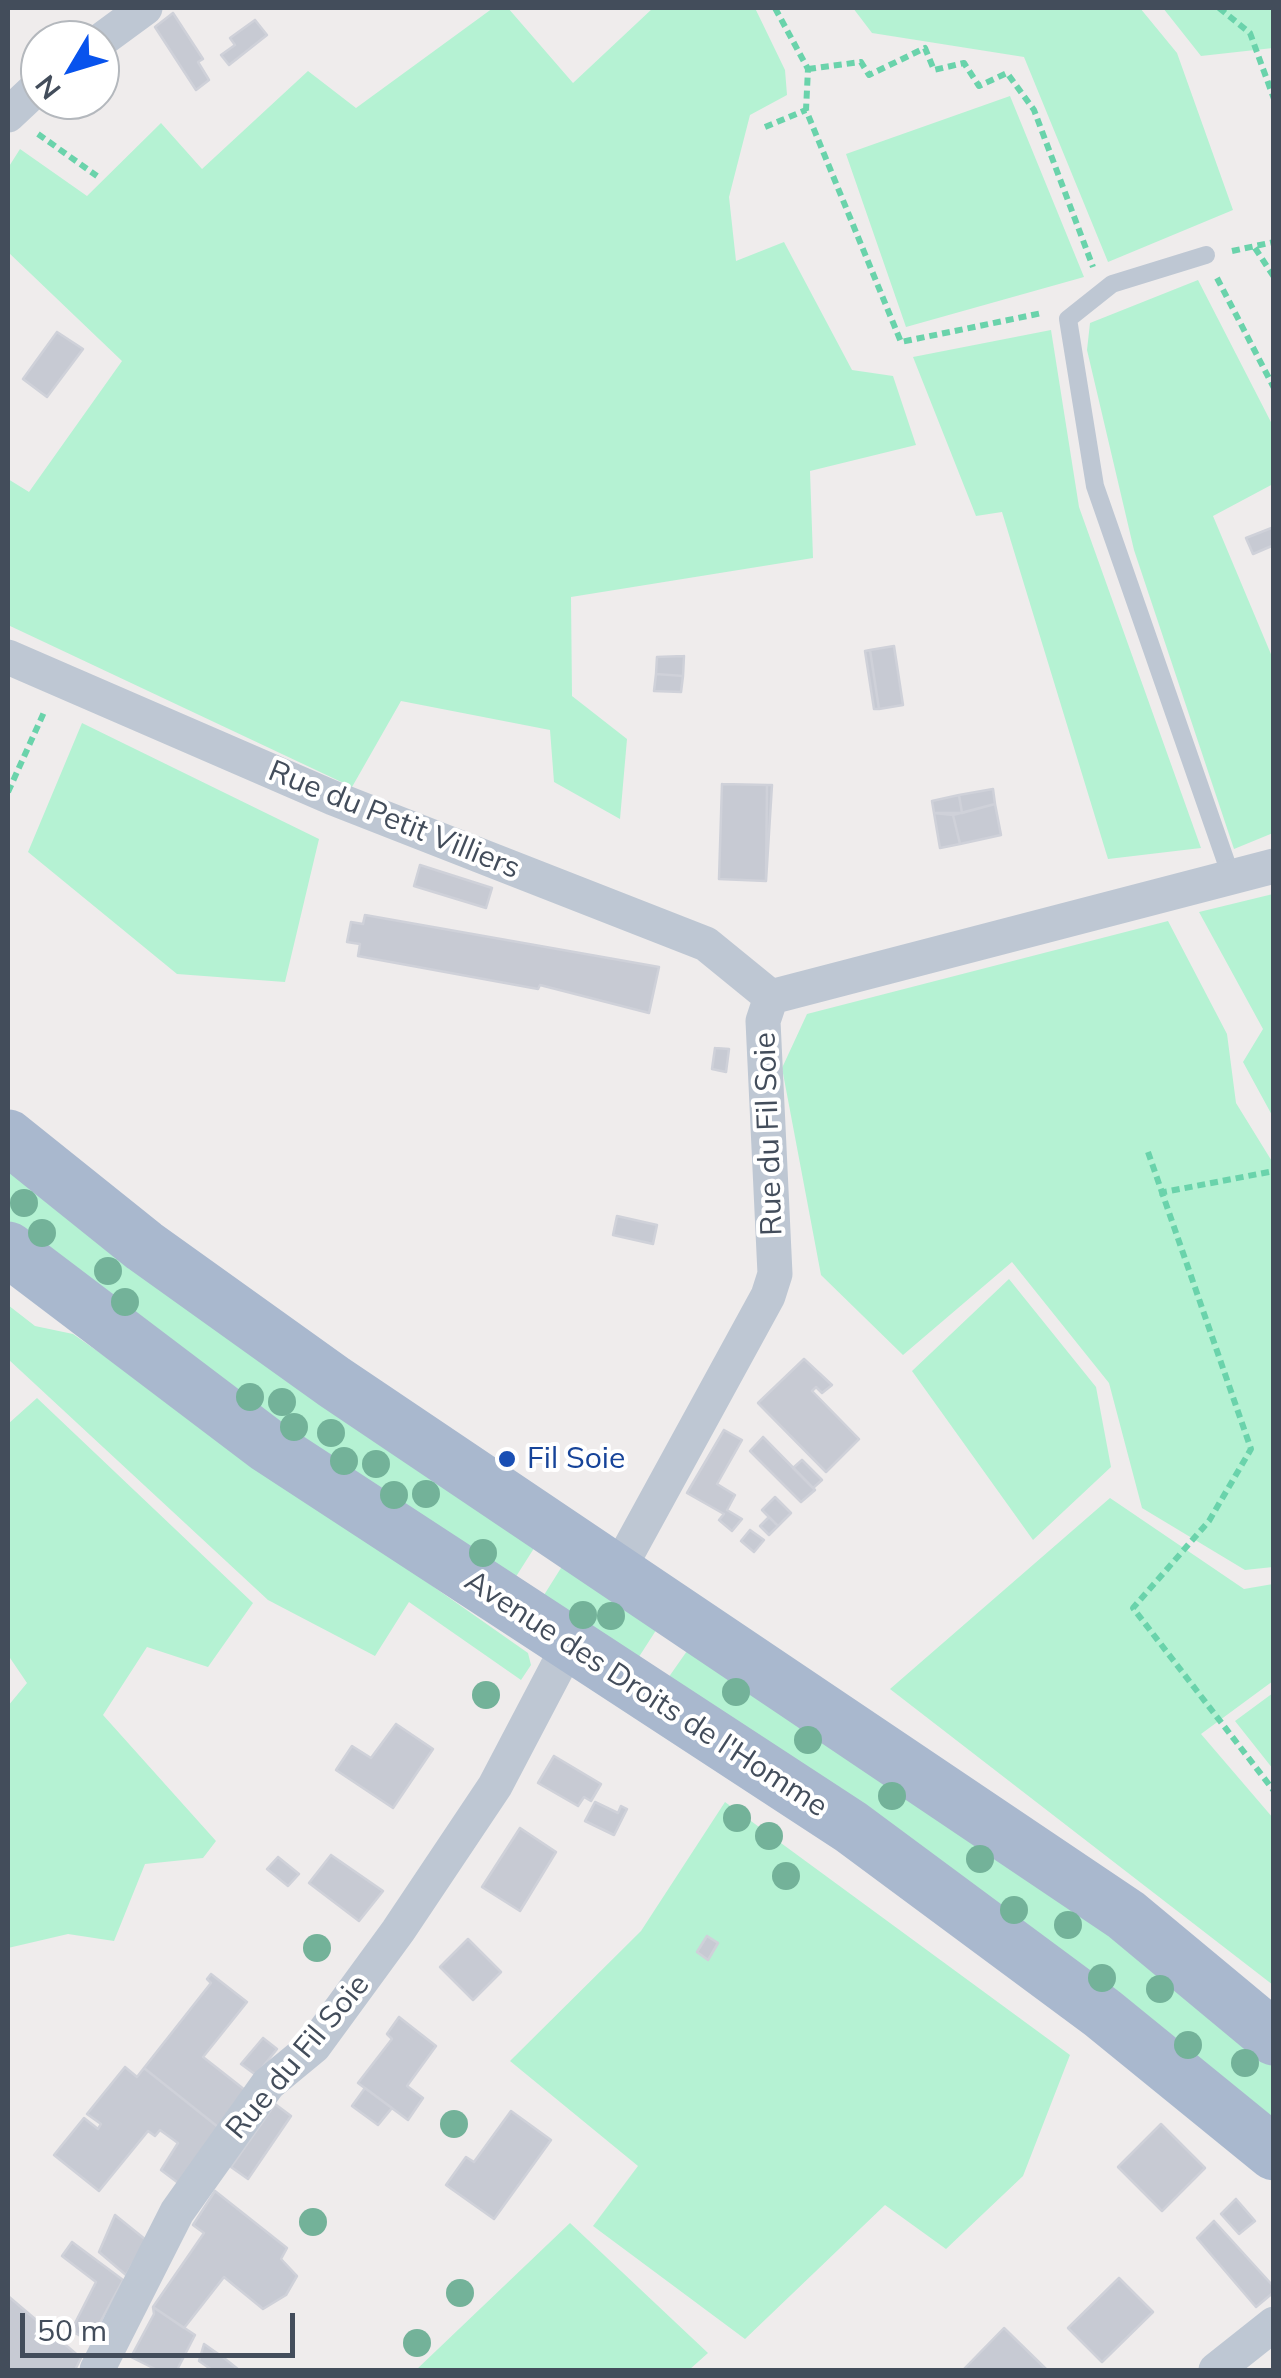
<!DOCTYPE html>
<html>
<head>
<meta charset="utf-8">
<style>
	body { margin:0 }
	#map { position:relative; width:1281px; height:2378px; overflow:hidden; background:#efecec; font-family:Mulish,sans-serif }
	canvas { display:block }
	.frame { position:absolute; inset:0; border:10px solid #434d5b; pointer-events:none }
	.north { position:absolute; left:20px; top:20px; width:100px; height:100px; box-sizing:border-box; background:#fff; border:2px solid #b4b8bd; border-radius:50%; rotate:232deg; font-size:28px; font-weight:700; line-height:40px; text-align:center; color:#434d5b }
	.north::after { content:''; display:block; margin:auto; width:35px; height:45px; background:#0853ed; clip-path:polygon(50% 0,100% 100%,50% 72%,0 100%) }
	.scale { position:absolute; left:20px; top:2313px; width:275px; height:45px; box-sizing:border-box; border:5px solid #434d5b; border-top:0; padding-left:12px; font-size:30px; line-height:35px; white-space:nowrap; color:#434d5b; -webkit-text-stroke:8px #fff; paint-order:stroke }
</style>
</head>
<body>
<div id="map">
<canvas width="1281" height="2378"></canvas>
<div class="frame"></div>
<div class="north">N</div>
<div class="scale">50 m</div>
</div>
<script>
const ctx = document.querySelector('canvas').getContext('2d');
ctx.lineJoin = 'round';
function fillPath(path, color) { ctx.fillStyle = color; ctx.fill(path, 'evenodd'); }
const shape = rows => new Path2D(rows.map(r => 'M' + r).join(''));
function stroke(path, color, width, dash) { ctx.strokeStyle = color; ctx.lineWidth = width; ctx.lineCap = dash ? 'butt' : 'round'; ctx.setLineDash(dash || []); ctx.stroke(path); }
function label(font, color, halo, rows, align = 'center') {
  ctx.font = font + ' Mulish,sans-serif'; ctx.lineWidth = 8; ctx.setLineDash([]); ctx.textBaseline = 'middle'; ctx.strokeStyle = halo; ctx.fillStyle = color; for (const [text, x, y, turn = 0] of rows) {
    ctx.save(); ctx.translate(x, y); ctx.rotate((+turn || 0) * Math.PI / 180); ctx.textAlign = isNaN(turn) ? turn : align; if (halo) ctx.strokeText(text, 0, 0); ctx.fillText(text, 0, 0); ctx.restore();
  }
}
const green = shape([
	[493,8,508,8,573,83,653,8,755,8,785,70,787,95,750,115,729,197,736,261,784,242,852,370,893,376,916,445,810,471,813,558,571,597,572,696,627,739,620,819,554,782,550,730,401,701,352,787,8,625,8,479,29,492,122,361,8,252,8,168,20,149,87,196,161,123,202,169,308,71,356,108],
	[853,8,1140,8,1177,53,1233,210,1108,262,1024,57,872,33],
	[1163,8,1273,8,1273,48,1201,56],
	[1010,96,1084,277,906,327,846,154],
	[1198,280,1273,426,1273,484,1213,516,1273,659,1273,833,1234,849,1134,550,1087,350,1090,323],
	[1051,330,1079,507,1201,848,1108,859,1002,512,976,516,913,357],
	[82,723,319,839,285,982,177,974,28,852],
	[1273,894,1274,894,1273,1117,1243,1062,1263,1029,1199,912],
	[1168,921,1227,1034,1236,1103,1273,1163,1273,1567,1245,1570,1142,1508,1109,1383,1012,1262,903,1355,821,1275,782,1068,807,1014],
	[8,1162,538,1542,510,1586,87,1289,8,1226],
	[1009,1279,1096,1387,1111,1467,1033,1540,912,1371],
	[8,1305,35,1326,73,1334,528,1653,531,1665,521,1680,409,1602,375,1656,268,1600,8,1359],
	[37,1398,253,1603,208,1667,147,1647,103,1715,216,1841,203,1858,145,1864,114,1941,68,1934,8,1948,8,1706,27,1683,8,1655,8,1424],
	[1110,1498,1244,1589,1273,1584,1273,1681,1201,1734,1273,1818,1273,1985,890,1689],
	[566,1560,662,1621,635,1663,539,1603],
	[694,1641,1037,1876,1273,2066,1273,2128,666,1681],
	[1273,1693,1273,1769,1235,1721],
	[725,1802,1070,2055,1023,2176,946,2249,885,2205,745,2339,593,2226,638,2166,510,2061,641,1931],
	[570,2223,708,2353,689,2370,416,2370]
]);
const building = shape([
	[173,13,203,59,198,62,209,80,196,90,155,27,173,13],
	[255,20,267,35,229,65,221,55,235,45,230,38,255,20],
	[57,332,83,349,47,397,23,379,57,332],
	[1274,527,1274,545,1253,554,1246,538,1274,527],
	[894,646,903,705,879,709,870,650,894,646],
	[870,650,879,709,874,709,865,651,870,650],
	[684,656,683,676,656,674,657,657,684,656],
	[656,674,683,676,681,692,654,691,656,674],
	[722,784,767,785,766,881,719,879,722,784],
	[767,785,772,785,766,881,767,785],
	[993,789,995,804,962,813,959,795,993,789],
	[959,795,962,813,934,813,932,801,959,795],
	[995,804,1001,835,960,844,953,815,995,804],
	[934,813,953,815,960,844,940,848,934,813],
	[420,865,492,888,486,908,414,886,420,865],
	[365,915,659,967,649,1013,540,985,538,989,358,956,360,944,347,942,351,922,363,924,365,915],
	[715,1048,729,1049,726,1072,712,1069,715,1048],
	[617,1216,657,1225,653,1244,613,1235,617,1216],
	[804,1359,832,1385,822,1393,816,1387,812,1391,859,1439,826,1472,758,1403,804,1359],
	[724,1430,742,1440,717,1484,735,1495,727,1510,742,1519,732,1531,719,1520,724,1514,687,1493,724,1430],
	[763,1437,815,1490,801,1502,750,1451,763,1437],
	[802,1460,822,1480,813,1488,793,1468,802,1460],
	[775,1497,791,1513,778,1526,762,1510,775,1497],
	[769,1517,778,1526,769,1535,760,1526,769,1517],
	[750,1530,764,1540,754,1552,741,1541,750,1530],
	[396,1724,433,1749,393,1808,336,1770,352,1746,371,1758,396,1724],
	[554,1756,601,1784,591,1801,584,1797,578,1806,538,1783,554,1756],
	[595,1802,618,1813,621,1806,627,1809,614,1835,585,1821,595,1802],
	[520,1828,556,1852,520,1911,482,1887,520,1828],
	[331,1855,383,1891,359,1921,309,1883,331,1855],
	[278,1857,299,1874,288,1886,267,1869,278,1857],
	[707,1936,718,1943,708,1960,697,1952,707,1936],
	[468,1939,501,1972,473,2000,440,1967,468,1939],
	[211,1974,247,2002,203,2057,245,2090,218,2127,144,2068,211,1983,207,1979,211,1974],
	[399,2017,436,2046,407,2086,423,2098,408,2120,358,2083,392,2039,387,2034,399,2017],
	[263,2038,277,2049,256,2075,241,2064,263,2038],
	[125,2067,137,2077,144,2068,218,2127,181,2185,161,2170,178,2143,160,2130,155,2136,148,2131,99,2191,54,2155,84,2118,98,2129,101,2124,87,2114,125,2067],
	[365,2088,392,2108,378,2125,352,2106,365,2088],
	[275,2104,291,2116,248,2179,231,2167,275,2104],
	[511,2111,551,2140,494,2219,446,2185,466,2157,474,2162,511,2111],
	[1161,2124,1205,2168,1162,2211,1118,2167,1161,2124],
	[215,2191,287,2248,281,2259,297,2276,286,2295,263,2309,224,2277,184,2328,153,2307,204,2233,193,2225,215,2191],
	[1236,2199,1255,2221,1239,2234,1221,2214,1236,2199],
	[115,2215,146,2240,126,2275,99,2252,115,2215],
	[1214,2221,1274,2287,1274,2292,1256,2307,1197,2238,1214,2221],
	[72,2242,123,2280,90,2341,71,2331,96,2282,62,2256,72,2242],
	[1119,2278,1153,2312,1102,2362,1068,2328,1119,2278],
	[8,2296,81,2358,75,2370,8,2370,8,2296],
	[153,2307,195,2335,177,2370,157,2370,131,2357,154,2314,153,2307],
	[1004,2328,1047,2370,963,2370,1004,2328],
	[204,2344,224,2358,239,2370,212,2370,199,2361,204,2344]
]);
const path = shape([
	[775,8,808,69,806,110,901,342,1042,313],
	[1219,8,1250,33,1274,99],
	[808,69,861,62,869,75,925,48,934,70,964,63,979,86,1007,73,1034,110,1093,267],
	[765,127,806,110],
	[38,134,97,176],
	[1255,248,1274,277],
	[1232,251,1274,242],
	[1217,278,1274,388],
	[8,792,45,710],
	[1148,1152,1251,1449,1209,1521,1133,1608,1274,1791],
	[1159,1193,1274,1171]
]);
const service = shape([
	[1206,255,1112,284,1068,319,1095,486,1232,879]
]);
const minor = shape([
	[100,41,145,8],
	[8,115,40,85],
	[8,657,333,798,706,944,771,997],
	[617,1572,768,1296,775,1274,763,1021,771,997,1274,866],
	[97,2370,177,2212,268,2084,314,2046,398,1931,495,1786,569,1645],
	[1216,2370,1274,2324]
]);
const primary = shape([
	[8,1137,144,1246,334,1382,1126,1915,1274,2038],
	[8,1249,268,1446,851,1827,1102,2013,1274,2153]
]);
const trees = [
	[24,1203],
	[42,1233],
	[108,1271],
	[125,1302],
	[250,1397],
	[282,1402],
	[294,1427],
	[331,1433],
	[344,1461],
	[376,1464],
	[426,1494],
	[394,1495],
	[483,1553],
	[583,1615],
	[611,1616],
	[736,1692],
	[486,1695],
	[808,1740],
	[892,1796],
	[737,1818],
	[769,1836],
	[980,1859],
	[786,1876],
	[1014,1910],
	[1068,1925],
	[317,1948],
	[1102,1978],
	[1160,1989],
	[1188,2045],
	[1245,2063],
	[454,2124],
	[313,2222],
	[460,2293],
	[417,2343]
];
const markers = [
	[507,1459,10,"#1a4fb4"]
];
const streetNames = [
	["Rue du Petit Villiers",394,820,22],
	["Rue du Fil Soie",769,1134,-92],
	["Avenue des Droits de l'Homme",646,1694,33],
	["Rue du Fil Soie",298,2057,-50]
];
const transitNames = [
	["Fil Soie",527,1459]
];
fillPath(green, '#b5f2d3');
fillPath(building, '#c7cad3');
stroke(building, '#cfd1d9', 2.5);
stroke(path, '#6ad3ab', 6, [8, 5]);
stroke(service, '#bec7d3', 18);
stroke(minor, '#bec7d3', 35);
stroke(primary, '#a9b8ce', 55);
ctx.fillStyle = '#73b299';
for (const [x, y] of trees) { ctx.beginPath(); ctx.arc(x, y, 14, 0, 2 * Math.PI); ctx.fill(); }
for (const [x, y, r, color] of markers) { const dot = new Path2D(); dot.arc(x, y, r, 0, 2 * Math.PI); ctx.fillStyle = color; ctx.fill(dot); stroke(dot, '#fff', 4); }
label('30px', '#434d5b', '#fff', streetNames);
label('30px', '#164399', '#fff', transitNames, 'left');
</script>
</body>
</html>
